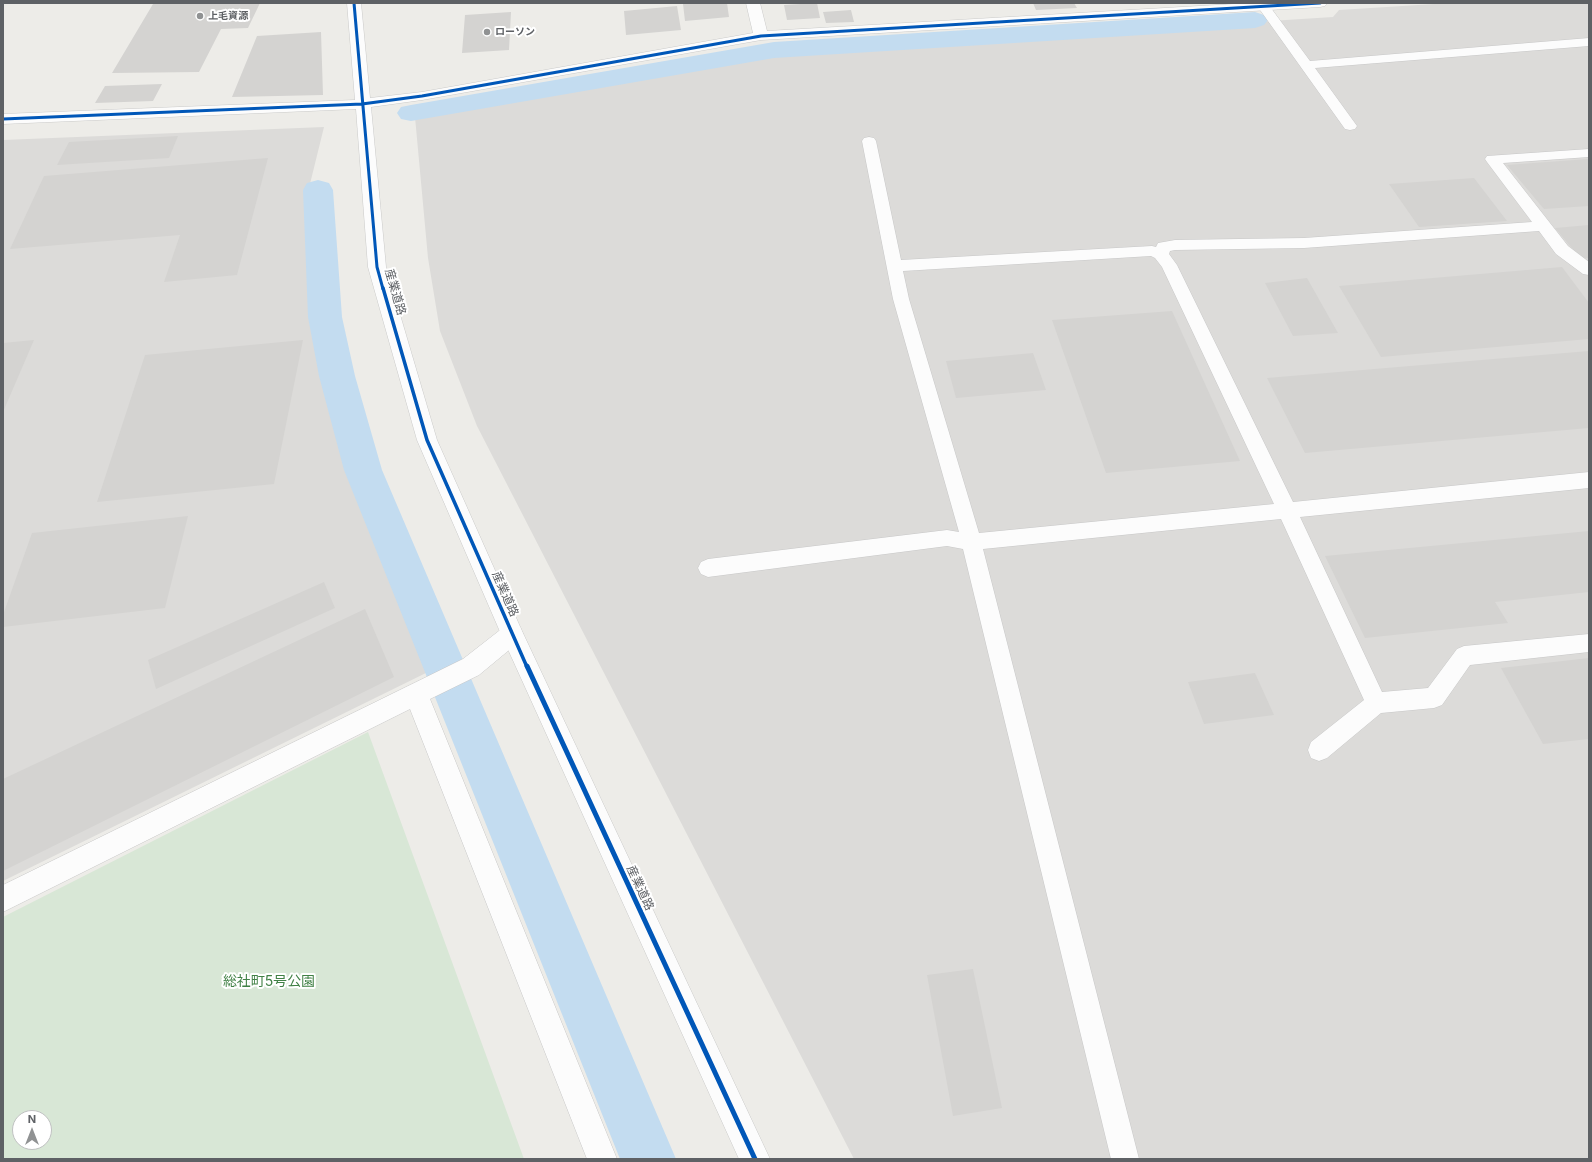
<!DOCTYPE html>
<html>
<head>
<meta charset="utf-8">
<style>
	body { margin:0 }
	#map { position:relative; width:1592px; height:1162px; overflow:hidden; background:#edece8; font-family:Inter,sans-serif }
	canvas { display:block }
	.frame { position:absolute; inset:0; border:4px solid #5e6165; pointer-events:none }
	.north { position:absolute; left:12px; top:1110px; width:40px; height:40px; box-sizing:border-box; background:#fff; border:1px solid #bfc0c1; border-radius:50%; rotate:0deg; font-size:11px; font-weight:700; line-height:16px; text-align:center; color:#5e6165 }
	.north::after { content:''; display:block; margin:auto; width:14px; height:18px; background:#909293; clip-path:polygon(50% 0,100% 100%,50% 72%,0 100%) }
</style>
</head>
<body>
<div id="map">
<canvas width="1592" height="1162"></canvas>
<div class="frame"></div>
<div class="north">N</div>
</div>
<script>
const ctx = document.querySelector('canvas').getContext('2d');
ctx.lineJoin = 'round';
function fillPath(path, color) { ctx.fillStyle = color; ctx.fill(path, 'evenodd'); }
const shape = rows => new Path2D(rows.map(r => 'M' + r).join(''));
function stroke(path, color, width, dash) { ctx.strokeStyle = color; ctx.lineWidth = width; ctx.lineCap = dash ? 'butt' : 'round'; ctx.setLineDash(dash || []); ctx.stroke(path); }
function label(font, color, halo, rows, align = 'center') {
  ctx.font = font + ' Inter,"Noto Sans JP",sans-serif'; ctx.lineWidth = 4; ctx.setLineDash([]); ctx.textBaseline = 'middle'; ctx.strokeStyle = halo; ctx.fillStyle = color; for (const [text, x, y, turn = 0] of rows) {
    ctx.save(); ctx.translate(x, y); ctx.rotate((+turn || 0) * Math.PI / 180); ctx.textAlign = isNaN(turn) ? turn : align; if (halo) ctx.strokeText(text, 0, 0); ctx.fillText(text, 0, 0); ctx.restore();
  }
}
const industrial = shape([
	[1450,3,1589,3,1589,1159,854,1159,477,426,440,331,428,258,415,117,769,53,1333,17,1339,10],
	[324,127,308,192,314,306,337,438,430,671,3,881,3,140]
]);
const green = shape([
	[368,732,524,1159,3,1159,3,917],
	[20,1118,44,1118,44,1142,20,1142]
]);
const canal = shape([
	[1255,12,1264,15,1268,20,1264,25,1255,28,774,58,411,121,401,119,397,113,401,107,411,105,774,42,1255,12],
	[318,180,329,183,333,190,342,317,355,376,382,470,676,1159,620,1159,344,470,319,376,308,317,303,190,307,183,318,180]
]);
const building = shape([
	[182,3,260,3,248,28,221,29,199,72,112,73,153,4],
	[699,3,727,3,729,17,685,21,683,4],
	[817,3,820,18,787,20,784,5],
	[1033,3,1074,3,1077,8,1036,10],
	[677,6,681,30,626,35,624,11],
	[851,10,854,22,826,23,823,12],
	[511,12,509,50,462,53,465,15],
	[321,32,323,95,232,97,257,36],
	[162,84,153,101,95,103,105,86],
	[178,136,169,158,57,165,69,142],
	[268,158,237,275,164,282,180,235,10,249,44,176],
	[1588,159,1589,206,1544,209,1507,165],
	[1474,178,1507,221,1419,227,1389,184],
	[1589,225,1589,258,1581,259,1555,228],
	[1562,267,1589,303,1589,339,1381,357,1339,286],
	[1307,278,1338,333,1293,336,1265,283],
	[1172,311,1240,461,1106,473,1052,320],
	[34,340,3,412,3,343],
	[303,340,274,484,97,502,145,355],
	[1589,351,1589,428,1305,453,1267,378],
	[1033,353,1046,390,956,398,946,361],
	[188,516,165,608,3,627,3,615,32,533],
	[1589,531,1589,592,1495,602,1508,623,1365,638,1325,556],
	[324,582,335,608,156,689,148,660],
	[365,609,394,677,3,871,3,779],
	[1589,658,1589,739,1543,744,1501,668],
	[1255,673,1274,715,1204,724,1188,682],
	[973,969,1002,1108,953,1116,927,975]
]);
const lane = shape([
	[1264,3,1268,4,1310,61,1589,38,1589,46,1315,68,1357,126,1355,129,1350,130,1345,129,1258,7,1264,3],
	[869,137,874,138,876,141,901,260,1152,246,1156,247,1158,243,1175,240,1304,238,1532,222,1487,162,1485,159,1487,156,1589,149,1589,157,1503,163,1568,246,1589,262,1589,275,1583,274,1556,254,1539,231,1304,248,1175,250,1170,251,1169,254,1177,265,1293,502,1589,472,1589,488,1300,517,1382,692,1428,688,1457,649,1464,646,1589,634,1589,652,1470,665,1442,705,1434,708,1381,713,1327,758,1319,761,1311,758,1308,750,1311,742,1364,700,1281,519,983,549,1139,1159,1111,1159,963,549,947,546,708,577,701,574,698,568,701,562,708,559,947,530,959,532,893,299,862,141,864,138,869,137],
	[1151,256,1155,258,1162,267,1274,504,979,533,909,299,903,271,1151,256]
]);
const street = shape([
	[512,624,520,627,523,634,520,641,479,675,430,699,617,1159,587,1159,410,709,3,912,3,885,463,659,504,627,512,624]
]);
const secondary = shape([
	[347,3,361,3,370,98,422,92,753,33,746,3,760,3,767,31,1251,3,1327,3,1325,6,1320,7,761,40,422,100,371,107,386,267,437,440,522,631,770,1159,739,1159,501,634,417,440,368,267,356,109,3,124,3,114,355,100,347,3]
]);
const cyclewayFar2 = shape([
	[354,3,377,267,383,289],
	[3,119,362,104,422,96,761,36,1320,3]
]);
const cyclewayFar1 = shape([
	[383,288,427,440,527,667]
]);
const cycleway = shape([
	[527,666,755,1159]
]);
const markers = [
	[200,16,4,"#909293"],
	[487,32,4,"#909293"]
];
const farPoinames = [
	["上毛資源",208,16],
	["ローソン",495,32]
];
const streetNames = [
	["産業道路",395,292,74],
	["産業道路",505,594,66],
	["産業道路",640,888,65]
];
const nearParknames = [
	["総社町5号公園",269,982]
];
fillPath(industrial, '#dcdbd9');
fillPath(green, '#d8e7d6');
fillPath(canal, '#c3dcf0');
fillPath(building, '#d4d3d1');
stroke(lane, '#c8c8c8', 1);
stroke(street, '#c8c8c8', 1);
stroke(secondary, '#cacac9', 1);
fillPath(lane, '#fcfcfc');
fillPath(street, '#fcfcfc');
fillPath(secondary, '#fcfcfc');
stroke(cyclewayFar2, '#0057b8', 3);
stroke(cyclewayFar1, '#0057b8', 3.5);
stroke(cycleway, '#0057b8', 5);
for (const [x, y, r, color] of markers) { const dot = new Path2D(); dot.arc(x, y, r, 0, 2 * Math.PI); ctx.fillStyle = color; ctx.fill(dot); stroke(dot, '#fff', 1.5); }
label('bold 10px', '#5e6165', '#fff', farPoinames, 'left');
label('12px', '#5e6165', '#fff', streetNames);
label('14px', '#418146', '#fff', nearParknames);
</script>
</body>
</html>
